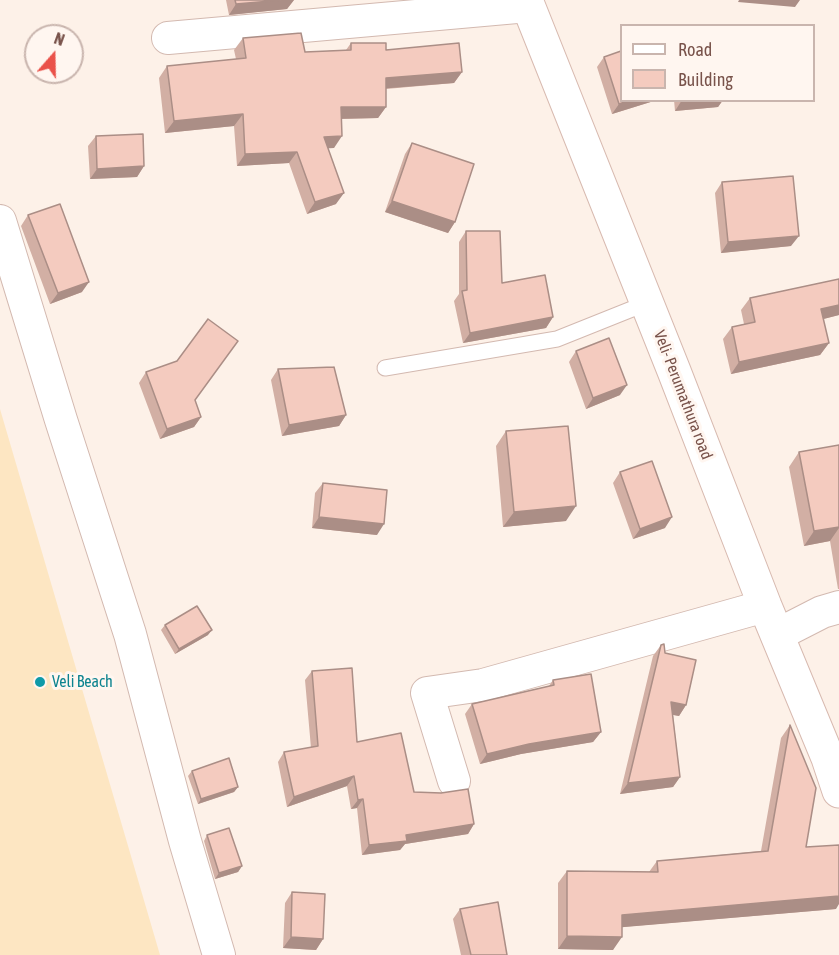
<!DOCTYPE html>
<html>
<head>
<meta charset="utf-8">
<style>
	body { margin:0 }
	#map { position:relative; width:839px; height:955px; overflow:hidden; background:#fdf1e8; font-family:"Asap Condensed",sans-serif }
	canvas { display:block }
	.legend { position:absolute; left:620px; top:24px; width:195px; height:78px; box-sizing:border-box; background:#fff6f0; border:2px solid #c9b5ae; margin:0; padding:8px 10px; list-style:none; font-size:18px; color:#79534b }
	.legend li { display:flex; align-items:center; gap:12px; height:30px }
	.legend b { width:30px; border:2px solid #c9b5ae }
	.north { position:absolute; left:24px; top:24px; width:60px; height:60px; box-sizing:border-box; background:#fff6f0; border:2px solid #c9b5ae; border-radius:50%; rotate:20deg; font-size:16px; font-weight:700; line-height:24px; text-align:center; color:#79534b }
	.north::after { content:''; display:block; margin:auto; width:21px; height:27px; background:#ea524a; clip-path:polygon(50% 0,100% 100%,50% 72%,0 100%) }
</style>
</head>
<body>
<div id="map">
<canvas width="839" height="955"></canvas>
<ul class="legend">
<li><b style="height:8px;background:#fff"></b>Road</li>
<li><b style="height:16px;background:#f4cbbf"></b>Building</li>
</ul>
<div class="north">N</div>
</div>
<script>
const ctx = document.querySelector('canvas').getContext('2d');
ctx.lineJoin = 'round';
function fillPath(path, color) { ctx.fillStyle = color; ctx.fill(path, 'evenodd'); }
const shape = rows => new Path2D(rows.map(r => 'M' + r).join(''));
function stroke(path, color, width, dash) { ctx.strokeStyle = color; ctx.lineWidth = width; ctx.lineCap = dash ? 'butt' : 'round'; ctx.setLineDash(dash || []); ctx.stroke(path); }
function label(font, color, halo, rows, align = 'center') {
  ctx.font = font + ' "Asap Condensed",sans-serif'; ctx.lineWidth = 6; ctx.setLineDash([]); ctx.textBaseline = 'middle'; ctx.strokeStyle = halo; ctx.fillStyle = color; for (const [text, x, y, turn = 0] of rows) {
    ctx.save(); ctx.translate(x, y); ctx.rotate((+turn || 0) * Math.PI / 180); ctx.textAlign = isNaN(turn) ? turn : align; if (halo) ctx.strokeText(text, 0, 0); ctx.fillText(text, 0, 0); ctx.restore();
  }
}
const sand = shape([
	[0,409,160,955,0,955]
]);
const lane = shape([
	[385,368,557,339,647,303]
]);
const street = shape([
	[168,38,528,6],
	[0,221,61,420,130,634,185,841,219,955],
	[777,635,822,612,839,607],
	[454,781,427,693,483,685,765,606]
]);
const secondary = shape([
	[526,0,674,371,765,606,828,758,839,791]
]);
const wall = shape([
	[226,0,294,0,287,9,229,15],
	[243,38,305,52,346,50,351,43,386,50,462,72,454,83,386,89,386,107,378,118,341,119,334,148,328,148,336,204,307,214,289,163,237,166,234,126,165,133,159,78,167,66,236,59,234,50],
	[604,57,621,100,657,100,612,114,597,67],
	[674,100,723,100,718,107,675,111],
	[96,136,144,166,137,177,90,179,88,146],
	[412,143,455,222,448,233,385,212,405,154],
	[722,182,791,246,721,253,715,193],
	[28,215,82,292,50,304,21,226],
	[466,231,502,283,553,317,546,328,463,343,454,301,459,294,459,242],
	[839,279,839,315,823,319,829,343,820,355,731,374,723,339,732,327,744,324,741,310,750,298],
	[576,351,620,395,586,409,569,362],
	[278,369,346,415,339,426,282,436,271,380],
	[146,372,201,417,194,427,160,439,139,383],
	[506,431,566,521,503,527,496,446],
	[839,445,839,589,838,589,830,541,804,546,789,467,799,452],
	[620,472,665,528,633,539,613,483],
	[323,483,377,535,312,528,315,493],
	[165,625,208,635,175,654,161,630],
	[661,645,665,653,686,705,679,716,673,715,680,777,673,787,620,794,653,656],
	[312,671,357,742,414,792,474,824,468,834,405,844,400,850,362,855,357,808,351,809,347,786,287,807,278,762,284,752,311,748,305,680],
	[553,680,601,732,593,742,521,754,480,764,465,714,472,704,549,686],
	[790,725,806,847,836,909,622,927,613,950,558,949,558,883,567,871,649,872,657,861,761,851,781,738],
	[192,771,238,787,234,792,198,804,188,776],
	[207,835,242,866,238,872,215,879,204,841],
	[292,892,323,939,316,950,283,948,285,903],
	[460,909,507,955,461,955,453,919]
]);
const shadedWall = shape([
	[282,0,294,0,287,9,229,15,236,4],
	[739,0,800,0,795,7,738,2],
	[462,72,454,83,378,89,386,78],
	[630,100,657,100,612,114,619,104],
	[682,100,723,100,718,107,675,111],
	[341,107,386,107,378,118,332,119],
	[243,114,234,126,165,133,174,121],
	[342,136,334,148,316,149,324,137],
	[297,152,289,163,237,166,245,154],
	[144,166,137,177,90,179,97,169],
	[344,193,336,204,307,214,315,202],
	[392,201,455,222,448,233,385,212],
	[799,236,791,246,721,253,728,242],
	[89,282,82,292,50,304,58,293],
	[839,305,839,315,812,322,821,309],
	[553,317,546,328,463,343,470,333],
	[829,343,820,355,731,374,739,362],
	[627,385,620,395,586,409,593,398],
	[346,415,339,426,282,436,289,425],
	[201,417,194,427,160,439,167,429],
	[576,506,566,521,503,527,514,512],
	[319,517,384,524,377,535,312,528],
	[672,517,665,528,633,539,640,529],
	[839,527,839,528,830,541,804,546,814,531],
	[212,630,208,635,175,654,179,649],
	[671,702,686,705,679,716,664,713],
	[601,732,593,742,521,754,480,764,487,754,529,744],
	[354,776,347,786,287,807,294,797],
	[680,777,673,787,620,794,628,783],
	[238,787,234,792,198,804,201,799],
	[363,799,357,808,351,809,358,800],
	[474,824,468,834,405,844,400,850,362,855,369,845,406,835],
	[242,866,238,872,215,879,219,873],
	[839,896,839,904,836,909,613,928,622,915],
	[567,936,622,937,613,950,558,949],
	[291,937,323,939,316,950,283,948]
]);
const building = shape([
	[235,0,282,0,236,4,235,0],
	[301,33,305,52,351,50,351,43,386,43,386,50,459,43,462,72,386,78,386,107,341,107,342,136,324,137,344,193,315,202,297,152,245,154,243,114,174,121,167,66,246,58,243,38,301,33],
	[621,51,621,100,630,100,619,104,604,57,621,51],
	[143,134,144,166,97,169,96,136,143,134],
	[412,143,474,164,455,222,392,201,412,143],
	[793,176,799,236,728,242,722,182,793,176],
	[60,204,89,282,58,293,28,215,60,204],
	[466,231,500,231,502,283,545,275,553,317,470,333,462,291,467,290,466,231],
	[839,279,839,305,821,309,829,343,739,362,732,327,755,322,750,298,839,279],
	[208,319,238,341,195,400,201,417,167,429,146,372,177,361,208,319],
	[609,338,627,385,593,398,576,351,609,338],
	[334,367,346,415,289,425,278,369,334,367],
	[568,426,576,506,514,512,506,431,568,426],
	[839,445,839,527,814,531,799,452,839,445],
	[652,461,672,517,640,529,620,472,652,461],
	[323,483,387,490,384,524,319,517,323,483],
	[197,606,212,630,179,649,165,625,197,606],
	[664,644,665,653,696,660,686,705,671,702,680,777,628,783,661,645,664,644],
	[352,668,357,742,401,733,414,792,441,793,468,789,474,824,406,835,407,841,369,845,363,799,358,800,354,776,294,797,284,752,318,746,312,671,352,668],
	[591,674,601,732,529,744,487,754,472,704,554,685,553,680,591,674],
	[790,725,816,788,806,847,839,845,839,896,622,915,622,937,567,936,567,871,658,872,657,861,768,851,790,725],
	[229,758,238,787,201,799,192,771,229,758],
	[229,828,242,866,219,873,207,835,229,828],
	[292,892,325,894,323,939,291,937,292,892],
	[498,902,507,955,471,955,460,909,498,902]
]);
const markers = [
	[40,682,6,"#0f9aa8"]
];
const streetNames = [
	["Veli- Perumathura road",683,395,69]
];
const cultureNames = [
	["Veli Beach",52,682]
];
fillPath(sand, '#fde6c2');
stroke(lane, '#d3b9b0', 17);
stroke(street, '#d3b9b0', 34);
stroke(secondary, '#d8bab0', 35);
stroke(lane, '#fff', 15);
stroke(street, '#fff', 32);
stroke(secondary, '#fff', 33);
fillPath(wall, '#d2afa4');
fillPath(shadedWall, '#ab8e86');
fillPath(building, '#f4cbbf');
stroke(building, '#ab8e86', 1.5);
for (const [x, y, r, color] of markers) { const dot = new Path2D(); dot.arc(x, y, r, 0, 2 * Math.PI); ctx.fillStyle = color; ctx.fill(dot); stroke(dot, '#fff6f0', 2); }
label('16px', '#79534b', '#fff6f0', streetNames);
label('16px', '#0d838f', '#fff6f0', cultureNames, 'left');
</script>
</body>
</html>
